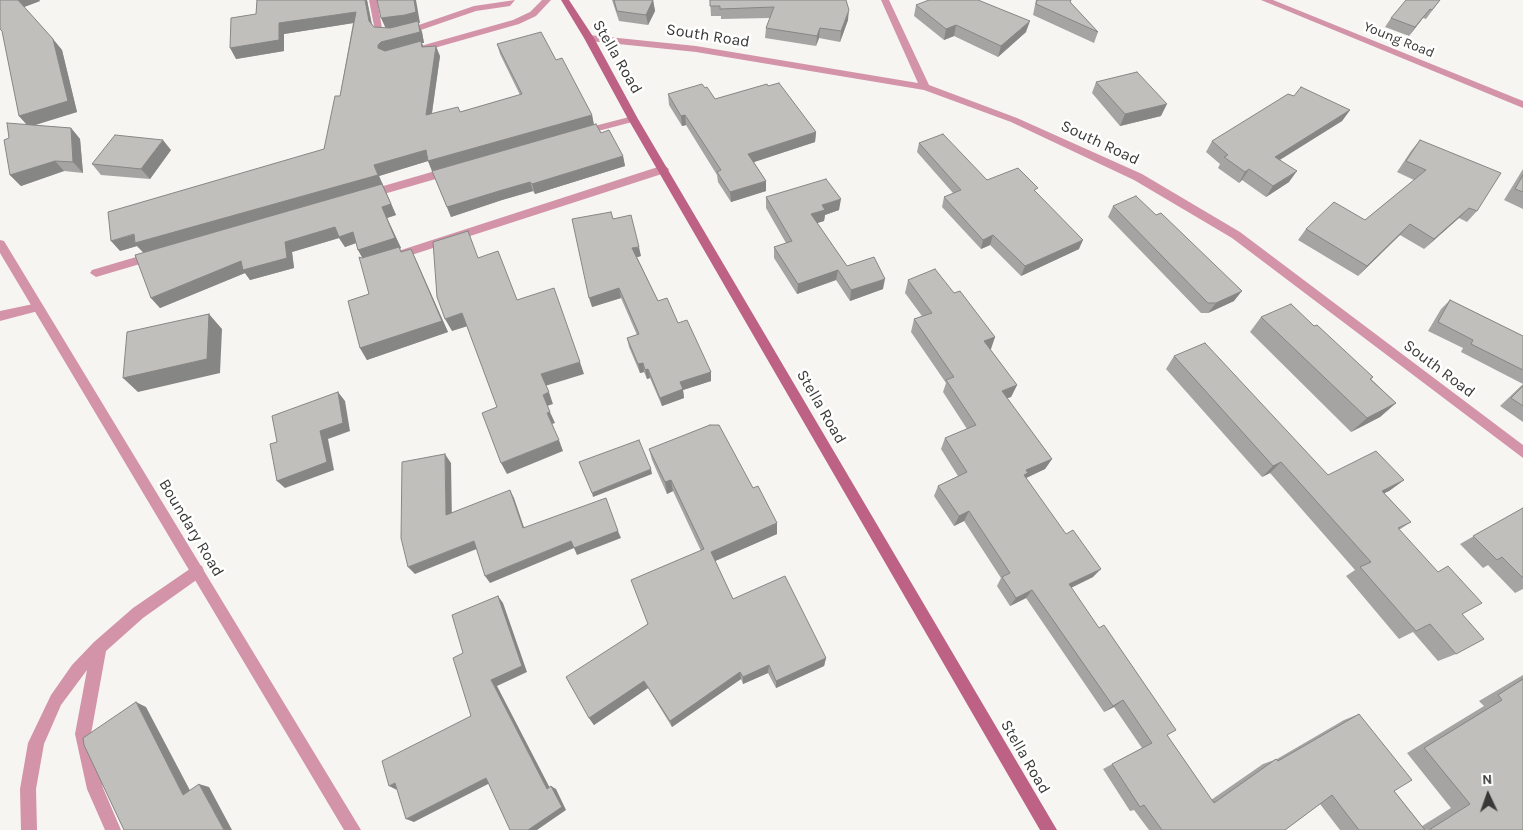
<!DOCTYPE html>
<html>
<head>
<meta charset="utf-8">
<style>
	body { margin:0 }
	#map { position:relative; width:1523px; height:830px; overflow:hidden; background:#f7f5f2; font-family:Karla,sans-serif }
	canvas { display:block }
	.north { position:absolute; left:1463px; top:770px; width:50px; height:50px; -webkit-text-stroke:4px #fff; paint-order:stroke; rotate:357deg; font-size:14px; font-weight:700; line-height:20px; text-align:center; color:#383837 }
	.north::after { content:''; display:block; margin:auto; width:18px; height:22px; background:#383837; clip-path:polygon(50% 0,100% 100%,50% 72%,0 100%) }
</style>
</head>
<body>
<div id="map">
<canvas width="1523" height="830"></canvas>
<div class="north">N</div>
</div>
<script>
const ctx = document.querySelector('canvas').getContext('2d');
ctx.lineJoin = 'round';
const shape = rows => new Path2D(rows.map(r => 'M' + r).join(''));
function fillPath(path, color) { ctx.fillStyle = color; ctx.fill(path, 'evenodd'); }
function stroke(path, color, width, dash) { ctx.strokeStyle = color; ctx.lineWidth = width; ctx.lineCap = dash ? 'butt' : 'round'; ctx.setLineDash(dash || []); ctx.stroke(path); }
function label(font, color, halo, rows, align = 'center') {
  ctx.font = font + ' Karla,sans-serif'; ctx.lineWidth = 5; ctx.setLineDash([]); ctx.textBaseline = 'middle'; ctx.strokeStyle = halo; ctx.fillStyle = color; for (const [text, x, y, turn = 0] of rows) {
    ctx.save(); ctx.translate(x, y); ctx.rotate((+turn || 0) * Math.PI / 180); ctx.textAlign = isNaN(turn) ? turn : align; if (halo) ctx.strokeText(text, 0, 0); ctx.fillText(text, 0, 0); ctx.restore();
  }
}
const lane = shape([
	[369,0,377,0,382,28,385,31,410,28,474,6,515,0,510,6,476,11,415,32,394,37,380,36,375,31,369,0],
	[542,0,551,0,536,16,519,24,413,54,408,51,410,49,513,20,530,12,542,0],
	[633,116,636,117,636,121,583,135,578,132,579,130,633,116],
	[664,165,669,169,668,172,396,260,390,256,392,253,664,165],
	[449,167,454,171,453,174,370,198,365,194,366,191,449,167],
	[153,252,157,253,159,256,157,259,96,277,90,273,92,270,153,252],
	[38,303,44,307,42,310,0,321,0,311,38,303],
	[197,564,202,566,204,571,202,576,143,618,106,651,91,734,103,788,121,830,105,830,87,789,75,734,87,670,61,705,44,744,36,789,37,830,21,830,20,789,28,743,51,695,72,665,94,642,133,608,197,564]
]);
const street = shape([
	[881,0,889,0,929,85,1017,118,1142,174,1240,232,1523,445,1523,458,1232,238,1134,180,1011,122,924,90,696,52,589,41,584,38,589,35,696,46,918,83,881,0],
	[1261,0,1273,0,1523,101,1523,108,1261,0],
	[0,240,4,241,361,830,344,830,0,253,0,240]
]);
const secondary = shape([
	[561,0,569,0,594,38,638,119,1057,830,1040,830,628,119,584,38,561,0]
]);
const wall = shape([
	[0,0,39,0,40,1,24,7,62,50,77,112,33,125,71,128,80,139,83,173,64,171,21,186,10,175,9,138,27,125,19,116],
	[257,0,367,0,372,24,374,27,385,28,420,23,418,23,422,32,424,43,422,43,423,46,440,56,432,113,460,112,520,95,500,54,497,44,556,60,592,115,594,125,623,156,625,166,535,194,533,191,502,200,451,217,428,161,379,176,396,215,387,218,401,248,400,249,402,252,417,262,448,332,367,360,360,348,369,294,363,258,358,250,356,243,345,247,339,238,292,252,294,268,250,280,245,273,160,308,151,298,143,252,137,246,120,251,324,149,340,96,353,23,284,34,284,51,236,59,256,14],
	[612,0,653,0,655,11,648,25,619,21],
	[710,0,846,0,848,20,840,42,819,38,816,46,765,38,766,28,770,18,721,19,721,16,711,16],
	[1036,0,1071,0,1070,2,1098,32,1094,43,1033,15],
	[1440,0,1426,19,1423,18,1409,36,1385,27,1391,18],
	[916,5,1026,32,998,57,954,36,944,40,914,16],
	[1096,82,1161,116,1120,126,1092,93],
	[705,88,715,99,816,132,815,142,754,162,766,181,766,191,731,202,718,182,717,175,686,125,682,126,669,105,668,94],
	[1294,96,1350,110,1342,121,1280,160,1289,182,1266,197,1242,180,1239,183,1218,168,1220,164,1206,152,1212,141],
	[1420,140,1477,211,1467,222,1459,218,1424,249,1400,235,1358,276,1298,240,1306,229,1365,220,1414,180,1397,172,1411,151],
	[919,143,987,180,1037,193,1079,249,1021,276,990,245,981,249,942,207,944,197,953,193,917,152],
	[171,150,150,179,101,175,92,164],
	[1523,169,1523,209,1504,200],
	[766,197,839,210,825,215,824,221,817,223,847,266,883,289,850,301,836,280,797,294,774,258,774,247,786,243,766,208],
	[1113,206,1234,301,1208,313,1201,313,1108,217],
	[613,219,641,256,637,257,658,301,678,323,711,372,711,381,683,390,684,398,662,406,650,378,647,379,644,372,640,373,629,347,627,338,637,335,621,298,592,307],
	[908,280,954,293,995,337,990,349,1017,385,1011,397,1007,398,1052,459,1045,469,1026,478,1093,577,1071,588,1167,735,1211,800,1263,764,1277,759,1344,720,1359,714,1394,791,1422,826,1451,808,1407,753,1484,706,1479,701,1523,675,1523,830,1340,830,1320,804,1285,830,1149,830,1134,810,1130,811,1103,769,1142,748,1114,707,1104,712,1026,598,1010,606,997,586,1001,578,964,521,954,526,934,496,938,486,958,476,941,449,945,438,967,429,943,392,946,383,911,332,914,319,922,316,905,293],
	[1450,300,1523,336,1523,422,1500,406,1523,384,1461,352,1463,348,1428,331,1441,309],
	[1261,317,1314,326,1373,377,1371,379,1396,403,1380,417,1351,432,1250,332],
	[1174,356,1328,475,1404,480,1389,491,1384,493,1411,522,1399,530,1462,614,1456,654,1438,661,1413,632,1399,639,1346,576,1355,570,1270,473,1262,477,1166,369],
	[649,449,753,488,777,523,777,534,715,561,733,599,826,658,824,666,776,688,768,673,743,684,741,679,672,727,648,688,594,725,589,718,647,624,701,551,673,491,667,494,652,460],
	[1523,508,1523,589,1515,593,1488,565,1483,568,1460,544]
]);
const shadedWall = shape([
	[18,0,39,0,40,1,24,7],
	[365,0,367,0,373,31,369,21],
	[414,0,416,0,420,23,418,23,422,32,424,43,422,43,425,52,386,53,378,48,378,45,386,29,381,18],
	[653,0,655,11,648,25,646,15],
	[1430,9,1409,36,1415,27],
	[849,10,848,20,840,42,841,31],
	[356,12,360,22,284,34,284,51,236,59,230,48,279,23],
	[1030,21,1026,32,998,57,1001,46],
	[956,25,954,36,944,40,946,29],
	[820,28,819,38,816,46,817,36],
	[53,39,62,50,77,112,29,127,19,116],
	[436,46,440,56,430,126,426,115],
	[1167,104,1161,116,1120,126,1125,114],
	[1350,110,1342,121,1268,167,1275,157],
	[592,115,594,125,432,171,428,161,379,176,396,215,387,218,401,248,364,261,358,250,382,207,144,253,137,246,120,251,111,241,426,150],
	[685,115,686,125,682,126,681,116],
	[71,128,80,139,83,173,73,162],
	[816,132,815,142,748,164,748,154],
	[163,140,171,150,150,179,141,169],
	[623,156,625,166,535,194,532,184],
	[55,161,64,171,21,186,10,175],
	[1249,169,1242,180,1239,183,1245,172],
	[1297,171,1289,182,1266,197,1273,186],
	[766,181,766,191,731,202,730,192],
	[530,182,533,191,502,200,451,217,447,207,499,191],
	[841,199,839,210,825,215,824,221,811,225,811,214,822,205],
	[1469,208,1459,218,1424,249,1434,239],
	[1410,224,1400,235,1358,276,1367,266],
	[335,227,353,232,359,242,345,247,339,238,292,252,294,268,250,280,245,273,160,308,151,298,285,242],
	[993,235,990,245,981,249,983,240],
	[1083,240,1079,249,1021,276,1025,266],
	[639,247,641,256,634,258,632,248],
	[411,249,448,332,367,360,360,348],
	[838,270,836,280,797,294,798,284],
	[885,279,883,289,850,301,851,290],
	[619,288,621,298,592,307,589,298],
	[1242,291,1234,301,1208,313,1216,303],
	[462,313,468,326,452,331,445,319],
	[209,314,222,329,220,373,138,392,123,378],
	[995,337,991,349,980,353,984,341],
	[580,362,584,374,545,386,541,374],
	[643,363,644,372,640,373,638,364],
	[648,369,650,378,647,379,645,370],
	[711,372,711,381,683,390,684,398,662,406,660,398,680,382],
	[1017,385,1011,397,997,402,1002,391],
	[338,392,345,401,350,431,328,439,334,470,285,488,277,481,320,431],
	[549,392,553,404,547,406,543,395],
	[1396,403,1380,417,1351,432,1367,418],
	[550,412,555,423,552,424,547,413],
	[559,440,563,451,507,474,501,463],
	[445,454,451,463,452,523,446,515],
	[1052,459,1045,469,1026,478,1022,484,1026,470],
	[1281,462,1270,473,1262,477,1273,466],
	[651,469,652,474,593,497,592,493],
	[671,480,673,491,667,494,665,482],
	[1404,480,1389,491,1368,501,1382,491],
	[510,490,514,498,527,536,523,528],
	[969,511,964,521,954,526,959,516],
	[777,523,777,534,713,562,711,552],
	[618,531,621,538,577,555,574,548,490,583,485,576,571,541],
	[474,541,479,548,415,574,408,567],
	[1101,569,1093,577,1062,592,1069,584],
	[1032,590,1026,598,1010,606,1016,598],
	[498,596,503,603,527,672,497,686,552,792,547,789,491,680],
	[826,658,824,666,776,688,776,681],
	[769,665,768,673,743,684,743,677],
	[740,672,741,679,672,727,670,721],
	[644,681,648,688,594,725,589,718],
	[1123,700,1114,707,1104,712,1113,706],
	[136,702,146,707,194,798,183,795],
	[486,778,492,782,414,822,406,819],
	[395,783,397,790,389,786],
	[199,784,209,787,232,830,224,830],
	[551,786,556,789,566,810,537,830,528,830]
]);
const building = shape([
	[0,0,18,0,53,39,68,101,19,116,2,31,0,29,0,0],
	[257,0,365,0,369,21,374,27,390,28,418,21,420,32,381,42,378,45,378,48,385,51,421,41,422,47,436,46,426,115,458,107,460,112,522,94,497,44,541,32,556,60,562,58,592,115,428,161,426,150,374,165,378,175,135,243,134,234,111,241,108,212,324,149,335,96,340,96,356,12,279,23,279,40,230,48,231,18,256,14,257,0],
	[377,0,414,0,416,12,405,15,381,18,377,0],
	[614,0,653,0,646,15,617,11,614,0],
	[710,0,846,0,849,10,841,31,820,28,817,36,766,28,774,7,720,9,720,6,710,6,710,0],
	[929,0,978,0,1030,21,1001,46,956,25,946,29,916,5,929,0],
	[1037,0,1071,0,1070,2,1098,32,1036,4,1037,0],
	[1406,0,1440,0,1432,10,1430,9,1415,27,1391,18,1406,0],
	[1137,72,1167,104,1125,114,1096,82,1137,72],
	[779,83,816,132,748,154,766,181,730,192,717,172,721,170,685,115,681,116,668,94,702,84,705,88,707,87,715,99,767,84,768,86,779,83],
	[1301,87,1350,110,1275,157,1297,171,1273,186,1249,169,1245,172,1224,157,1228,155,1212,141,1288,94,1294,96,1301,87],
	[7,123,71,128,73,162,55,161,10,175,4,140,9,138,7,123],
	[596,124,601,133,609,130,623,156,532,184,530,182,499,191,447,207,432,171,596,124],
	[943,134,987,180,1018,168,1038,188,1034,190,1083,240,1025,266,993,235,983,240,944,197,961,190,919,143,943,134],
	[115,135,163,140,141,169,92,164,115,135],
	[1420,140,1501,173,1477,211,1469,208,1434,239,1410,224,1367,266,1306,229,1334,202,1365,220,1426,170,1406,161,1420,140],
	[1523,175,1523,192,1515,189,1523,175],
	[826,179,841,199,822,205,825,210,811,214,847,266,874,257,885,279,851,290,838,270,798,284,774,247,792,241,766,197,826,179],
	[382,184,391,204,382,207,395,238,358,250,353,232,339,237,335,227,285,242,287,258,243,270,241,261,151,298,135,255,382,184],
	[1136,196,1156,215,1161,213,1242,291,1216,303,1208,303,1113,206,1136,196],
	[611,212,613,219,631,215,639,247,632,248,658,301,667,298,678,323,687,320,711,372,680,382,683,389,660,398,648,369,645,370,643,363,638,364,627,338,639,334,619,288,589,298,572,219,611,212],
	[468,231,478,258,498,251,517,300,554,288,580,362,541,374,549,392,543,395,550,412,547,413,559,440,501,463,482,413,497,407,462,313,445,319,437,297,433,242,468,231],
	[399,247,401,252,411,249,442,321,360,348,348,301,369,294,359,257,362,258,399,247],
	[935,269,954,293,960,291,995,337,984,341,1017,385,1002,391,1052,459,1026,470,1028,473,1024,475,1066,534,1073,530,1101,569,1069,584,1099,628,1104,625,1176,730,1167,735,1214,803,1276,759,1278,761,1359,714,1412,780,1394,791,1425,830,1359,830,1332,795,1285,830,1162,830,1144,805,1140,807,1112,764,1152,743,1123,700,1113,706,1032,590,1016,598,1002,577,1010,573,969,511,959,516,938,486,967,472,945,438,976,425,946,380,954,377,914,319,932,313,908,280,935,269],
	[1450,300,1523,336,1523,370,1471,344,1473,340,1438,322,1450,300],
	[1291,304,1314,326,1317,325,1373,377,1370,379,1396,403,1367,418,1261,317,1291,304],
	[209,314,207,359,123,378,127,332,209,314],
	[1205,343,1328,475,1376,451,1404,480,1382,491,1411,522,1398,528,1438,572,1448,566,1482,603,1462,614,1484,639,1456,654,1430,624,1416,631,1360,567,1371,562,1281,462,1273,466,1174,356,1205,343],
	[1523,386,1523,406,1511,398,1523,386],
	[338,392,343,423,320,431,327,462,277,481,270,444,277,442,272,416,338,392],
	[710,425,719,425,753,488,758,486,777,523,711,552,733,599,785,576,826,658,776,681,769,665,743,677,740,672,670,721,644,681,589,718,566,677,648,624,631,580,704,549,671,480,665,482,649,449,710,425],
	[639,440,651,469,592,493,579,462,639,440],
	[445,454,446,515,510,490,523,528,606,498,618,531,574,548,571,541,485,576,474,541,408,567,401,538,402,462,445,454],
	[1523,508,1523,578,1502,557,1497,560,1473,536,1523,508],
	[498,596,522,666,491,680,547,789,551,786,562,807,528,830,510,830,486,778,406,819,395,783,389,786,382,761,471,716,453,658,463,653,452,615,498,596],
	[1523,679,1523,830,1429,830,1470,804,1424,748,1502,700,1498,695,1523,679],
	[136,702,183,795,199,784,224,830,124,830,84,745,83,738,136,702]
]);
const farStreetnames = [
	["Young Road",1399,40,22]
];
const streetNames = [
	["South Road",708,36,9],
	["Stella Road",617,57,60],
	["South Road",1100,143,25],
	["South Road",1439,369,37],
	["Stella Road",821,407,60],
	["Boundary Road",191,528,59],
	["Stella Road",1025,757,60]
];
fillPath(lane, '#d394a9');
fillPath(street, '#d394a9');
fillPath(secondary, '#bd6284');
fillPath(wall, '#a5a4a2');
fillPath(shadedWall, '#868684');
fillPath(building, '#c0bfbc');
stroke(building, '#868684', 1);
label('14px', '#383837', '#fff', farStreetnames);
label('16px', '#383837', '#fff', streetNames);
</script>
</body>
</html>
